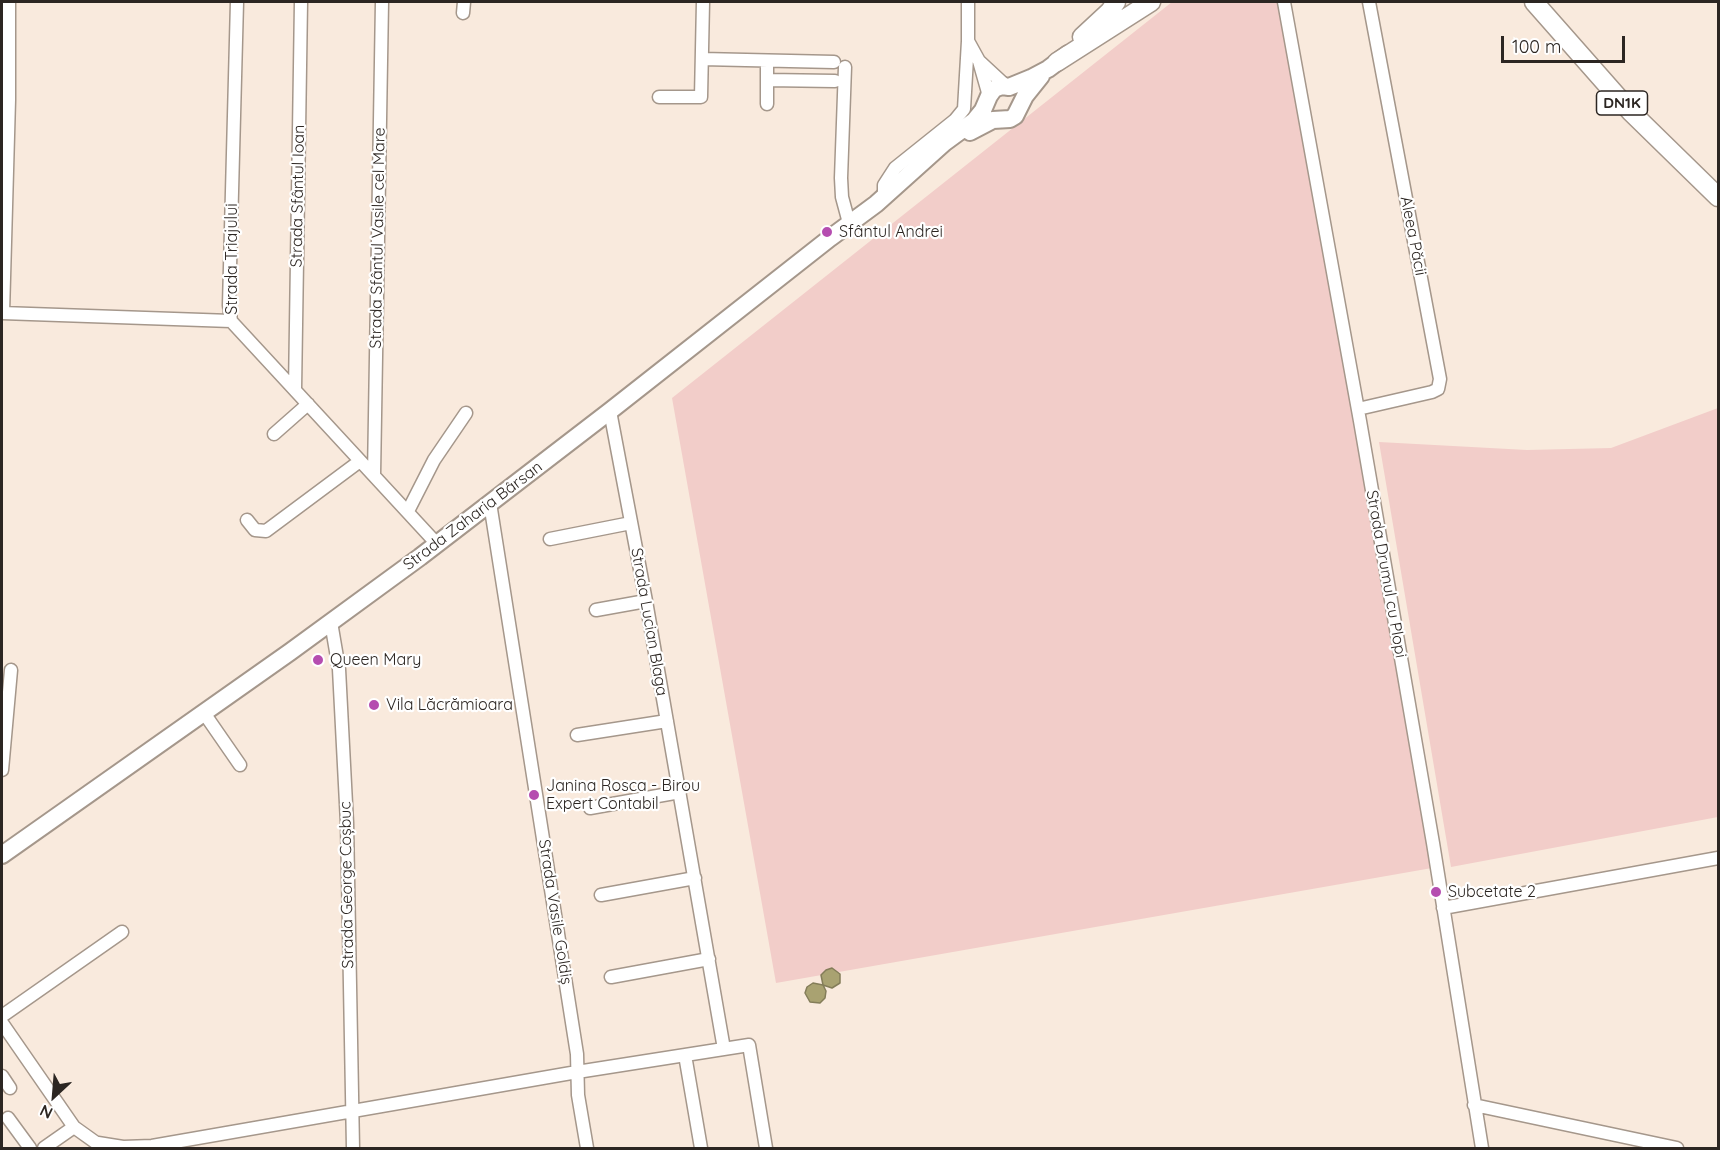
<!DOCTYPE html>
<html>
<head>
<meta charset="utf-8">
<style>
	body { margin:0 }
	#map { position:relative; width:1720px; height:1150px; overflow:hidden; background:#f9eadd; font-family:Quicksand,sans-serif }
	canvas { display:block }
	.frame { position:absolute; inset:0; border:3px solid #2c2622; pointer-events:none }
	.north { position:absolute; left:24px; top:1066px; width:60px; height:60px; -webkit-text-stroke:4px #fff; paint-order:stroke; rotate:206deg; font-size:16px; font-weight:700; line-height:24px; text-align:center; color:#2c2622 }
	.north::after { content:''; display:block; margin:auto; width:21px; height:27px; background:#2c2622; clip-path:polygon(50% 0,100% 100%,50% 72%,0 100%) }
	.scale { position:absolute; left:1501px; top:36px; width:124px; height:27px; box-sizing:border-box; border:3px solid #2c2622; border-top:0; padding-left:8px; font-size:18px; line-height:21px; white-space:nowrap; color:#2c2622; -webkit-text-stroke:4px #fff; paint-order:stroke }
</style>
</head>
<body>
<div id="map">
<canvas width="1720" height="1150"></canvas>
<div class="frame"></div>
<div class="north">N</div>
<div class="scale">100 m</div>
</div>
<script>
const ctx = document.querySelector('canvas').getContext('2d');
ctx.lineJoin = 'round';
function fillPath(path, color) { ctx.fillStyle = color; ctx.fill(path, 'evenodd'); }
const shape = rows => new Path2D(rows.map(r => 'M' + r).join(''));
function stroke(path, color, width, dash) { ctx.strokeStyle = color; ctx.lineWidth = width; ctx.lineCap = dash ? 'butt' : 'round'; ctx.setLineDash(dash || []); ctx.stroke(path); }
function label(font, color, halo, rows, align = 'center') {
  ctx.font = font + ' Quicksand,sans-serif'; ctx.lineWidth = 4.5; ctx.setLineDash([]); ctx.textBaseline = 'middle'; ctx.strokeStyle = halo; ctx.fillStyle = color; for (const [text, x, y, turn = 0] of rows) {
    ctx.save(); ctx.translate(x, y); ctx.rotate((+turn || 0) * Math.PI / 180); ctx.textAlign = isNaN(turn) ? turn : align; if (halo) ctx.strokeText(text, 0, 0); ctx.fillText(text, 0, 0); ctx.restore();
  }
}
const green = shape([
	[1172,2,1288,2,1432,868,776,983,672,398],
	[1718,408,1718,817,1451,867,1379,442,1527,450,1611,448]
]);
const water = shape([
	[832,968,840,974,840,983,832,988,823,985,826,991,825,998,820,1003,810,1002,805,993,807,987,813,983,823,985,821,975,826,970,832,968]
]);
const minor = shape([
	[237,2,229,305,231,321,437,544],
	[968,2,968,41,979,61,989,96],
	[1284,2,1360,421,1433,843,1482,1148],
	[463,13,464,2],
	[702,59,834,62],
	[767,61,767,104],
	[979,61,1006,86],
	[845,67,841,178,842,197,849,223],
	[767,80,835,81],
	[659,97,701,97,703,2],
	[884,198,884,185,895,168,955,120,964,109,968,41],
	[2,313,231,321],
	[3,313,9,100,9,2],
	[295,390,301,2],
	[1358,409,1432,392,1438,389,1440,379,1369,2],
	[610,411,646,601,724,1049],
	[274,434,308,404],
	[374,475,382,2],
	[490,503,577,1054,578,1095,587,1148],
	[408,511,434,460,466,413],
	[247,520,255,530,266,531,360,461],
	[550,539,631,523],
	[596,610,646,601],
	[331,622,339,669,347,823,353,1148],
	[204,713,240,765],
	[577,735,667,721],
	[2,770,11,670],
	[590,808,680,792],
	[601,895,695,878],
	[1443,908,1718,858],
	[611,977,709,959],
	[2,1016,122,932],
	[2,1023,74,1127,102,1147],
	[685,1055,701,1148],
	[2,1076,10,1088],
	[1474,1105,1677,1148],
	[8,1118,30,1148],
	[98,1143,123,1147,152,1146,577,1072,749,1045,766,1148],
	[44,1148,74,1127]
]);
const major = shape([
	[970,132,993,120,1010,119,1015,116,1025,96,1041,76],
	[2,855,290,652,420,557,610,411,830,238,876,204,944,143,974,121,983,110,989,96,994,89,1002,86,1009,87,1031,78,1048,69,1068,54]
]);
const highway = shape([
	[1534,2,1631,112,1718,197],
	[1082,37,1110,11,1116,2],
	[1057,62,1151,2]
]);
const markers = [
	[827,232,6,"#b54db0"],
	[318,660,6,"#b54db0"],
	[374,705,6,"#b54db0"],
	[534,795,6,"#b54db0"],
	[1436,892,6,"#b54db0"]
];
const shields = [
	[1622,103,51]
];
const shieldNames = [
	["DN1K",1622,103]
];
const streetNames = [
	["Strada Sfântul Ioan",298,196,-89],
	["Aleea Păcii",1413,236,79],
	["Strada Sfântul Vasile cel Mare",378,238,-89],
	["Strada Triajului",232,259,-90],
	["Strada Zaharia Bârsan",473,516,-37],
	["Strada Drumul cu Plopi",1386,574,80],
	["Strada Lucian Blaga",649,622,80],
	["Strada George Coșbuc",347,885,-91],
	["Strada Vasile Goldiș",555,912,81]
];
const poiNames = [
	["Sfântul Andrei",839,232],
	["Queen Mary",330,660],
	["Vila Lăcrămioara",386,705],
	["Janina Rosca - Birou",546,786],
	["Expert Contabil",546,804],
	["Subcetate 2",1448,892]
];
fillPath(green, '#f2cdc9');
fillPath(water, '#a9a271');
stroke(water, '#847d59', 1.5);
stroke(minor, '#a5978b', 15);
stroke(major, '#a5978b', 20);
stroke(highway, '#a5978b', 21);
stroke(minor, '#fff', 12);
stroke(major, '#fff', 16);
stroke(highway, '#fff', 18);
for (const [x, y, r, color] of markers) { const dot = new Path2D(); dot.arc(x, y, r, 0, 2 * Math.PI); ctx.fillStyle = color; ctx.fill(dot); stroke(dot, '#fff', 2); }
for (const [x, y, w] of shields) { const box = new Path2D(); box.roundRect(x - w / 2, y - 12, w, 24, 4.5); ctx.fillStyle = '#fff'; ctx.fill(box); stroke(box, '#2c2622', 1.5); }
label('bold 15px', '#2c2622', null, shieldNames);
label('16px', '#2c2622', '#fff', streetNames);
label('16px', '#2c2622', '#fff', poiNames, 'left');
</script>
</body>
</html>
